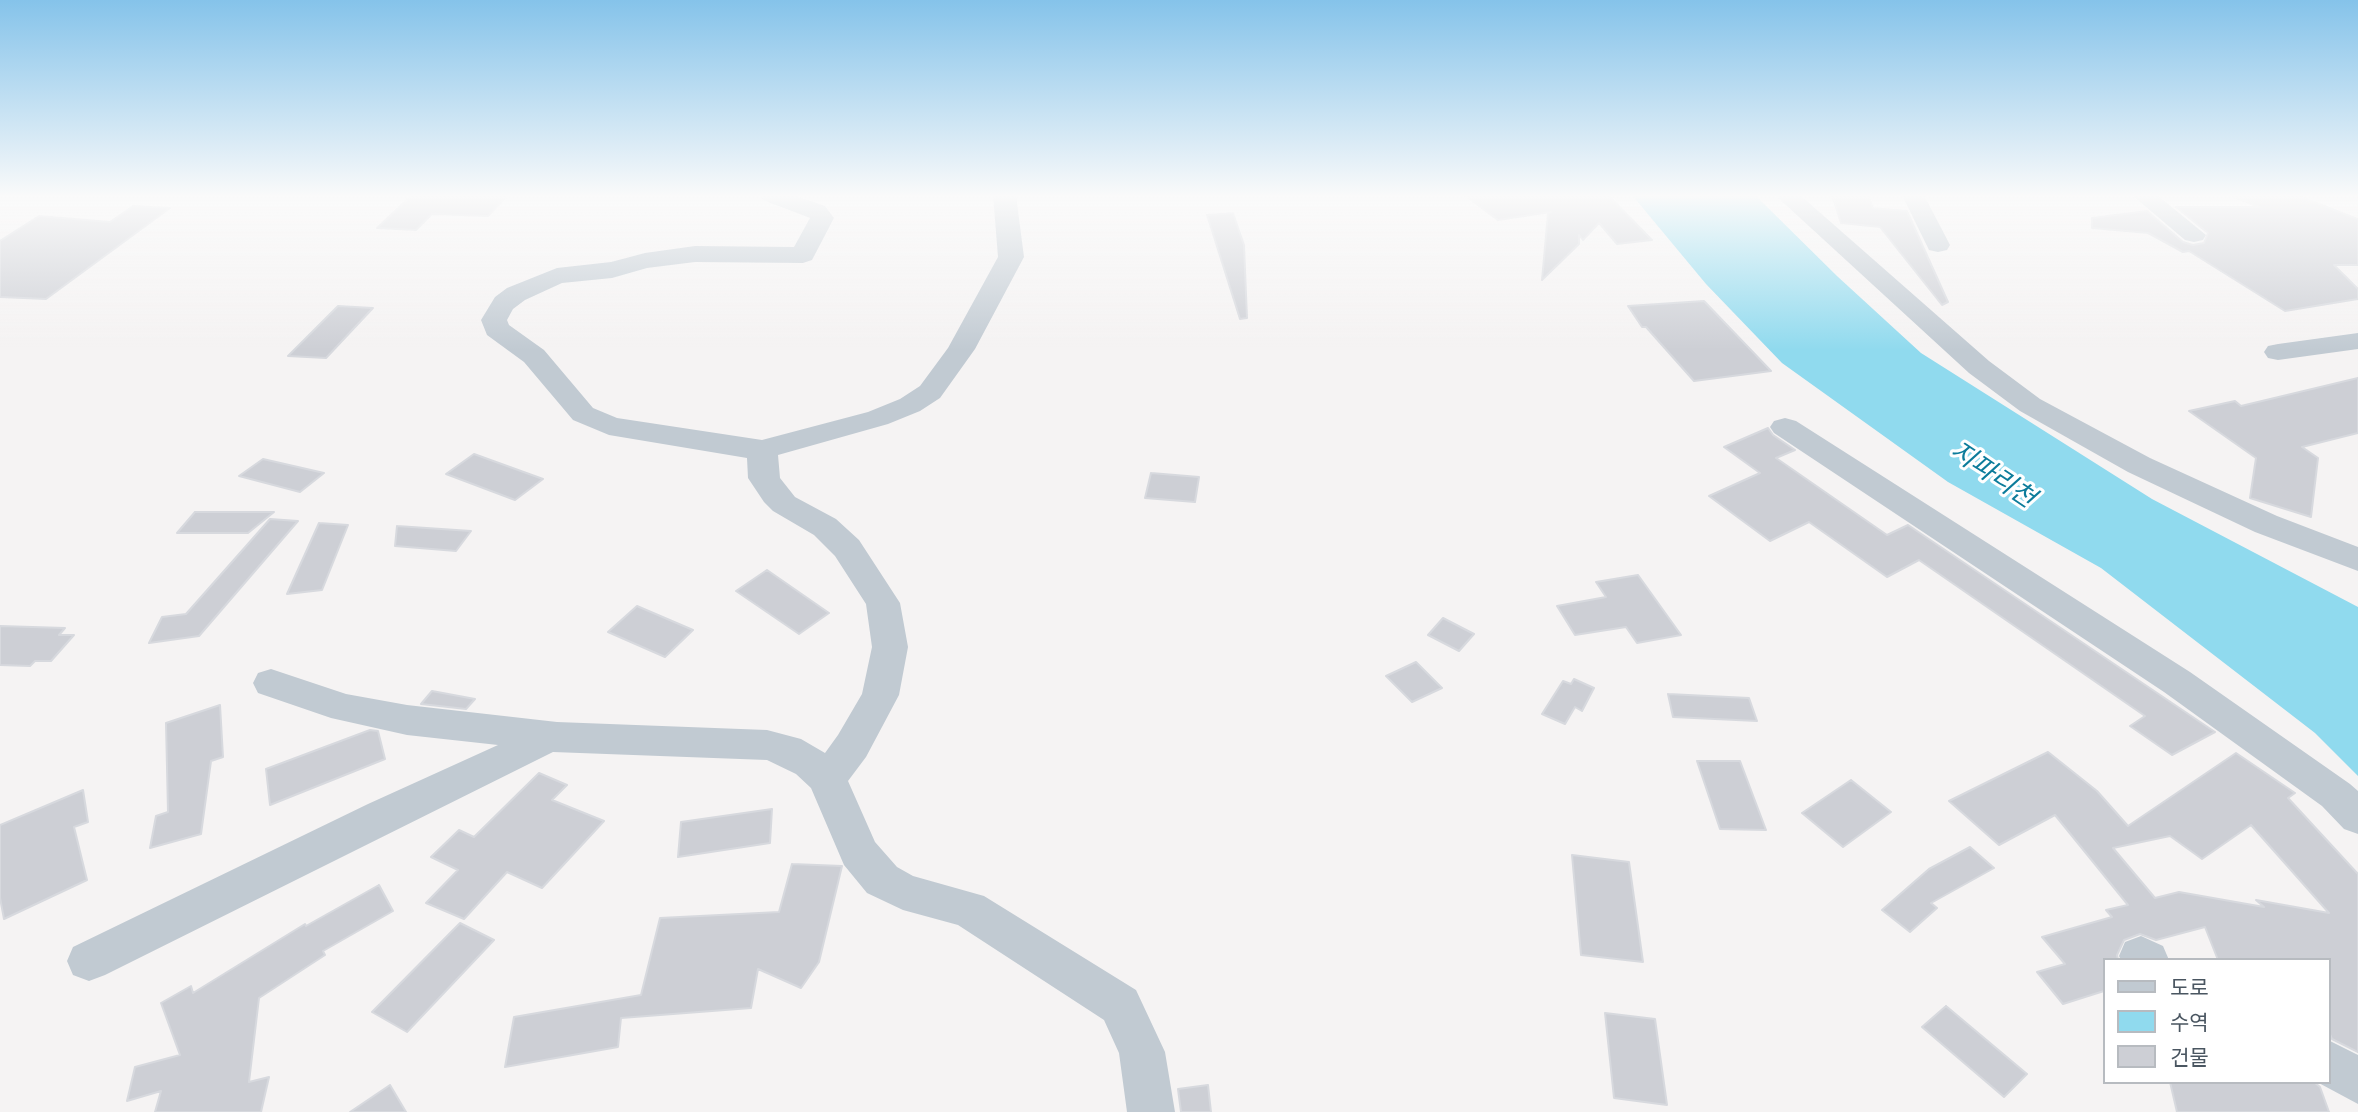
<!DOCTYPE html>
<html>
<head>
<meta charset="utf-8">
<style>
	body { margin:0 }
	#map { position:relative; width:2358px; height:1112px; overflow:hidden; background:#f5f3f3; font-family:Overpass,"Noto Sans KR",sans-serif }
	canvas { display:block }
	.legend { position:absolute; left:2103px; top:958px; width:228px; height:126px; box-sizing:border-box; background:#fff; border:2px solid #b7bbc0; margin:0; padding:9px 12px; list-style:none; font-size:21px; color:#4a5661 }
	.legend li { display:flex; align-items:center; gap:14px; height:35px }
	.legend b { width:35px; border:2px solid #b7bbc0 }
</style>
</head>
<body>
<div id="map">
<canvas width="2358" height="1112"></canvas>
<ul class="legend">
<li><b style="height:9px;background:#c1cad2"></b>도로</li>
<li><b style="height:19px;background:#90daee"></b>수역</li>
<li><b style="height:19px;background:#cdcfd5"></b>건물</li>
</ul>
</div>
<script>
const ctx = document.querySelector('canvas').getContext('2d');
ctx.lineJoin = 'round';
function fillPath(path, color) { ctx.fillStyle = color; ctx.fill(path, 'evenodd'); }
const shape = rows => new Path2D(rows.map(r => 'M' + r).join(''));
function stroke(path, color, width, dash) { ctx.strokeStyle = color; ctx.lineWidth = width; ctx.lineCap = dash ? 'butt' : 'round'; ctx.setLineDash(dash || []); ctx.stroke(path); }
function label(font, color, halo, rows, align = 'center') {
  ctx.font = font + ' Overpass,"Noto Sans KR",sans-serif'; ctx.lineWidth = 6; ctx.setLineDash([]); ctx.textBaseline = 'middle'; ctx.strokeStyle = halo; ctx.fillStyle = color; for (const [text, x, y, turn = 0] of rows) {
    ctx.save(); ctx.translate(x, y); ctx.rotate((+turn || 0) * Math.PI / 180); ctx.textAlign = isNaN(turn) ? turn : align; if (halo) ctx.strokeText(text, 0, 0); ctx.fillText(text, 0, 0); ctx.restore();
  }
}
const water = shape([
	[1632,195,1755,195,1837,276,1921,353,2152,499,2358,607,2358,776,2315,733,2101,568,1948,482,1782,363,1706,284]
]);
const building = shape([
	[412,195,508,195,488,216,432,214,416,230,377,228,412,195],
	[1464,195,1608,195,1652,240,1617,244,1599,223,1583,240,1579,235,1579,244,1542,280,1548,213,1551,212,1498,220,1464,195],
	[1832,195,1868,195,1873,208,1907,211,1948,302,1942,305,1880,227,1841,223,1832,195],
	[2233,195,2296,195,2358,219,2358,265,2334,265,2358,289,2358,299,2285,311,2189,251,2183,252,2148,233,2092,228,2092,218,2147,211,2183,242,2193,245,2204,243,2208,233,2176,207,2260,207,2233,197,2233,195],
	[133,206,170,208,46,299,0,297,0,241,39,216,110,222,133,206],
	[1233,213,1244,245,1247,318,1240,319,1207,215,1233,213],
	[1704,301,1771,371,1694,381,1646,327,1642,327,1628,306,1704,301],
	[338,306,373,308,326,358,288,356,338,306],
	[2358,378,2358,433,2302,447,2318,458,2311,517,2250,498,2256,458,2189,411,2235,401,2241,406,2358,378],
	[1768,428,1773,435,1795,450,1776,458,1887,535,1908,525,2215,732,2172,755,2130,726,2145,716,1919,560,1887,577,1809,522,1770,541,1709,496,1760,473,1724,447,1768,428],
	[474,454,543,479,515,500,446,474,474,454],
	[263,459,324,473,300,492,239,476,263,459],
	[1151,473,1199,477,1195,502,1145,498,1151,473],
	[195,512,274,512,248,533,177,533,195,512],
	[270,519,298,521,199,636,149,643,162,617,186,614,270,519],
	[319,523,348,525,322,590,287,594,319,523],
	[397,526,471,531,456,551,395,546,397,526],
	[767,570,829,613,799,634,736,591,767,570],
	[1638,575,1681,635,1637,643,1626,627,1575,635,1557,606,1606,597,1596,582,1638,575],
	[637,606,693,630,665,657,608,632,637,606],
	[1443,618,1474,634,1459,651,1428,635,1443,618],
	[0,626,65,628,59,635,74,635,51,661,35,661,30,666,0,665,0,626],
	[1416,662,1442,688,1412,702,1386,676,1416,662],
	[1574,679,1594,688,1582,711,1575,707,1565,724,1542,714,1563,681,1571,684,1574,679],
	[432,691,475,699,466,709,421,704,432,691],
	[1668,694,1749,698,1757,721,1673,717,1668,694],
	[220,705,223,757,211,761,201,834,150,848,156,816,168,812,166,723,220,705],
	[370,730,378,731,385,759,270,805,266,769,370,730],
	[2048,752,2097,791,2128,826,2236,753,2295,793,2288,798,2358,874,2358,1052,2332,1039,2328,1030,2328,960,2218,960,2205,927,2156,940,2140,934,2124,940,2117,955,2118,960,2104,960,2104,991,2063,1004,2037,972,2065,964,2042,937,2112,917,2106,910,2128,905,2055,815,1999,845,1949,801,2048,752],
	[2251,825,2329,913,2256,900,2264,907,2179,892,2155,898,2113,848,2170,836,2202,859,2251,825],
	[1697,761,1740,761,1766,830,1720,829,1697,761],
	[539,773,567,785,552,800,604,821,542,888,507,872,464,919,426,903,458,870,431,857,459,830,474,837,539,773],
	[1851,780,1891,812,1843,847,1802,813,1851,780],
	[83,790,88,822,74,827,87,880,4,919,0,898,0,825,83,790],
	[772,809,770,843,678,857,681,822,772,809],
	[1970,847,1994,868,1931,903,1937,908,1910,932,1882,910,1929,869,1970,847],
	[1572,855,1629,862,1643,962,1581,955,1572,855],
	[792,864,842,866,819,962,801,988,758,969,751,1008,621,1018,618,1047,505,1067,514,1017,641,995,660,918,779,912,792,864],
	[379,885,393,911,323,951,325,955,259,998,249,1082,269,1077,261,1112,155,1112,161,1091,127,1101,135,1067,180,1055,161,1003,191,986,193,993,305,924,306,926,379,885],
	[460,923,494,940,407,1032,372,1012,460,923],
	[1946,1006,2027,1074,2004,1097,1922,1027,1946,1006],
	[1605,1013,1655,1019,1667,1105,1614,1098,1605,1013],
	[2170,1082,2314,1082,2320,1087,2329,1112,2177,1112,2170,1082],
	[390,1085,406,1112,350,1112,390,1085],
	[1208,1085,1211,1112,1181,1112,1178,1089,1208,1085]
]);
const minor = shape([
	[760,195,793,195,825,206,834,218,812,260,803,263,695,262,647,268,612,278,562,283,525,300,513,309,507,320,509,325,544,350,593,408,617,418,762,440,868,412,900,399,920,386,948,348,998,257,993,195,1016,195,1024,257,975,349,940,398,920,411,888,424,778,455,780,478,795,497,836,519,859,540,900,603,908,647,899,695,866,757,848,781,875,842,897,867,913,876,984,896,1136,990,1165,1052,1175,1112,1127,1112,1119,1053,1104,1020,958,925,903,910,867,893,844,865,811,788,796,774,767,760,553,752,105,975,89,981,73,975,67,961,73,947,368,804,498,745,407,735,331,718,258,693,253,683,258,673,271,669,346,694,407,705,557,722,767,730,801,739,825,753,838,735,862,694,872,647,866,604,835,556,814,535,773,511,764,502,748,478,747,458,609,435,573,420,524,362,487,335,481,320,495,297,507,288,557,268,611,262,645,253,695,246,794,247,810,218,763,200,760,195],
	[1775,195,1800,195,1989,361,2040,399,2150,458,2277,516,2358,547,2358,571,2255,532,2128,472,2020,411,1969,373,1775,195],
	[1902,195,1924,195,1950,245,1947,250,1938,252,1929,250,1902,195],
	[2132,195,2157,195,2206,235,2203,240,2194,242,2185,240,2132,195],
	[2358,333,2358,349,2278,360,2268,358,2264,352,2268,346,2278,344,2358,333],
	[1785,418,1796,421,2190,672,2350,784,2358,791,2358,834,2344,829,2322,806,2164,692,1774,433,1770,427,1774,421,1785,418],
	[2141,936,2163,946,2169,960,2121,960,2119,956,2125,942,2141,936],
	[2328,1040,2358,1055,2358,1104,2317,1082,2328,1082,2328,1040]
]);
const waterNames = [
	["지파리천",1991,477,34]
];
fillPath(water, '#90daee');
fillPath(building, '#cdcfd5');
stroke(building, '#d7d9de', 2);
fillPath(minor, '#c1cad2');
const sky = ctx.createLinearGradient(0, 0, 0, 350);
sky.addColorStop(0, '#85c3ea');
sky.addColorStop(0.56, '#fafafa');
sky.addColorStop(1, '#fafafa00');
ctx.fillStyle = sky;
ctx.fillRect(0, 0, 2358, 350);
label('italic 26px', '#0c7c9b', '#fff', waterNames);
</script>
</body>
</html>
